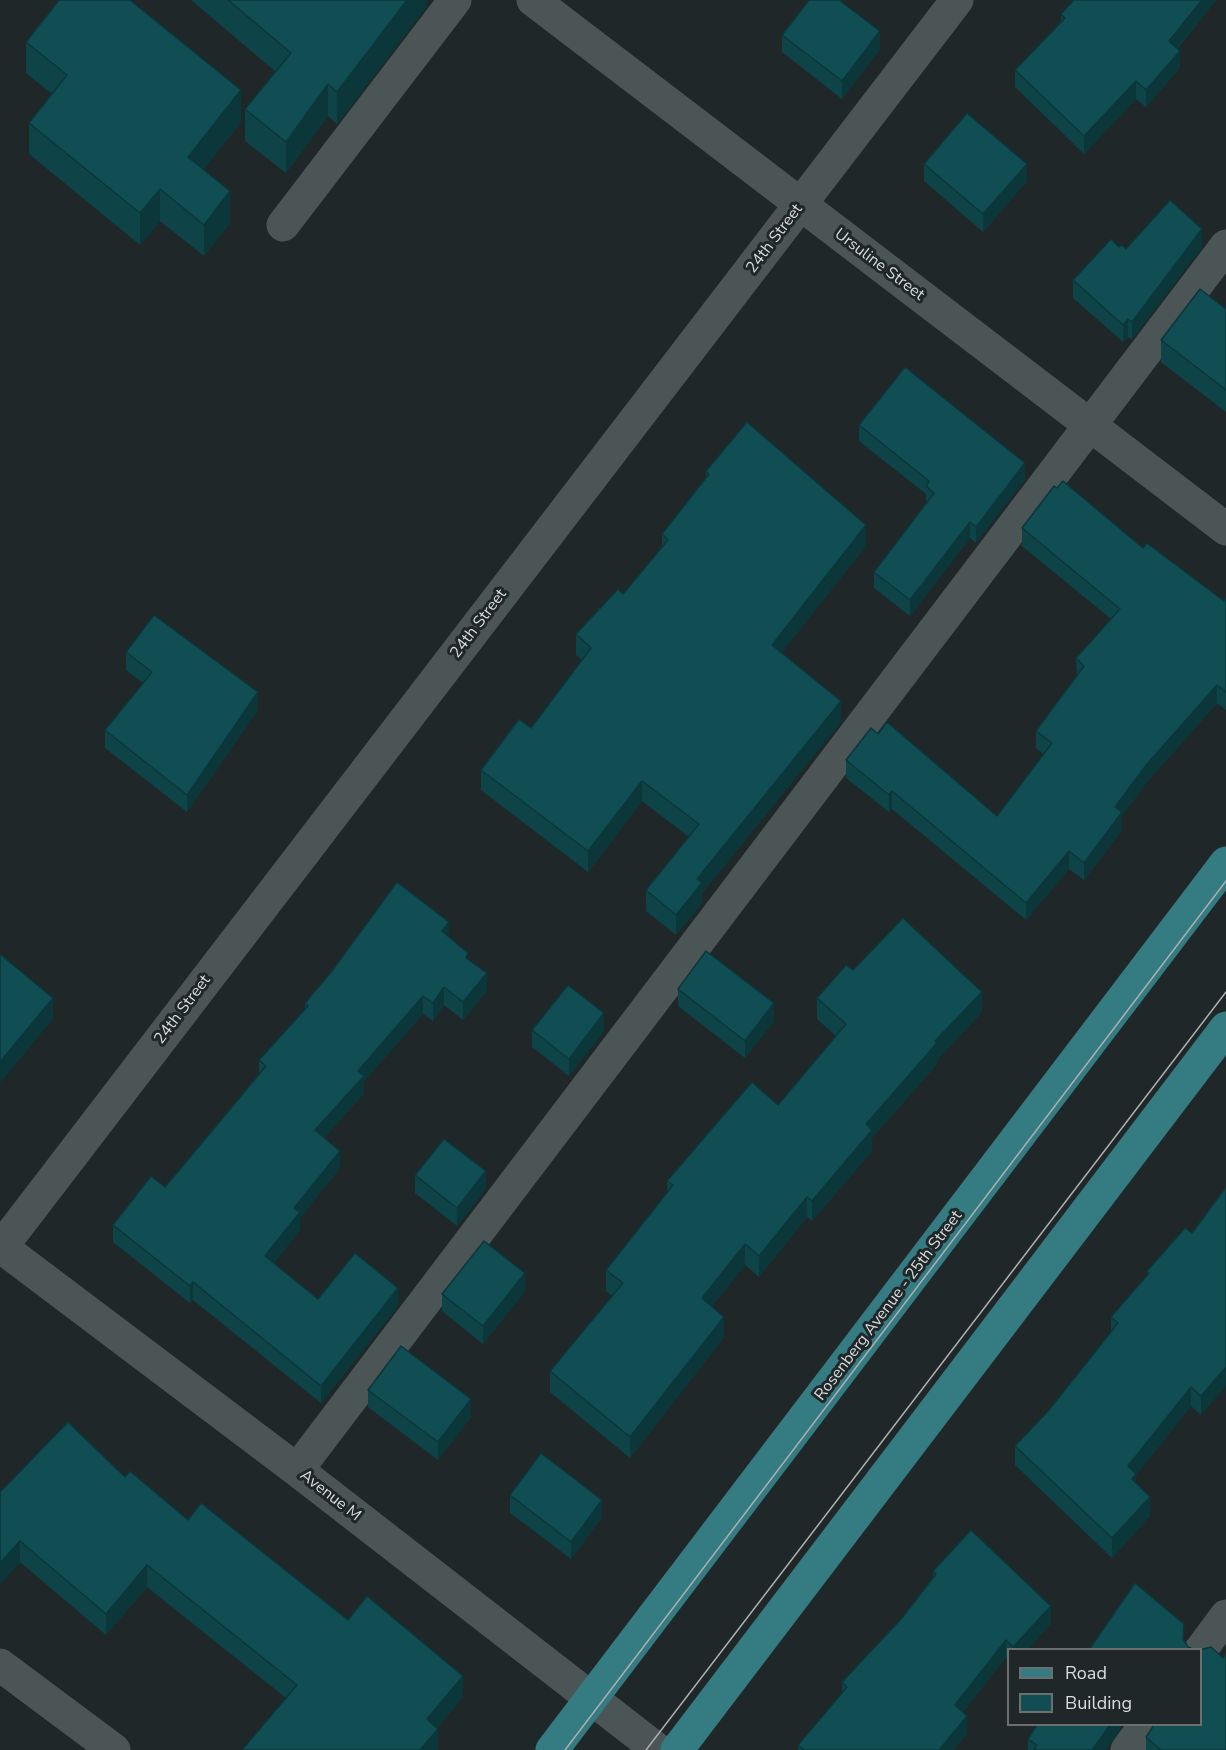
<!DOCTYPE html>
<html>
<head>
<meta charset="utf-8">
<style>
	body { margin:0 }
	#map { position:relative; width:1226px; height:1750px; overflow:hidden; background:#202728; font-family:"Nunito Sans",sans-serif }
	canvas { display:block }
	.legend { position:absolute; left:1007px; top:1648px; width:195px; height:78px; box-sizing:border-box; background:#202728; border:2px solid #6a7071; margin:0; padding:8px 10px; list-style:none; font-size:18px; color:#d8ddde }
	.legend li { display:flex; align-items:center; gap:12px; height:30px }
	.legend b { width:30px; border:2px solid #6a7071 }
</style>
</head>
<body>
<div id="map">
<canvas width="1226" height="1750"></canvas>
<ul class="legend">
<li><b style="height:8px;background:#357b82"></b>Road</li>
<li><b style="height:16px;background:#104e54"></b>Building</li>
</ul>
</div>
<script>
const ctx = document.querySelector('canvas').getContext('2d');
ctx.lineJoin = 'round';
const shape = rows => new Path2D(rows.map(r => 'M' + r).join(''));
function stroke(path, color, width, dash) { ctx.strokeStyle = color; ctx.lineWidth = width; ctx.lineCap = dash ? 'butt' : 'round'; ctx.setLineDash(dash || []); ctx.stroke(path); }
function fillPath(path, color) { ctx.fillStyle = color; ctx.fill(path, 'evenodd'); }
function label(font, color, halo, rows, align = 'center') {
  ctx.font = font + ' "Nunito Sans",sans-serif'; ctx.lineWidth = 6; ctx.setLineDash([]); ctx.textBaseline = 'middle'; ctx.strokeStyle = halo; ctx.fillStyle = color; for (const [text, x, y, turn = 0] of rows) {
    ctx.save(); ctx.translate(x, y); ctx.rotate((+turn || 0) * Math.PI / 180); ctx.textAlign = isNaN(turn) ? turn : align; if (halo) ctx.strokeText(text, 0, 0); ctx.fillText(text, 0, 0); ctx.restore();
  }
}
const minor = shape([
	[533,0,1226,529],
	[283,225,455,0],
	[0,1246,297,1470,658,1750],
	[0,1249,957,0],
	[297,1470,1226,246],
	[1200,1651,1226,1616],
	[0,1665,114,1750],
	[1127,1750,1146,1724]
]);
const major = shape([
	[552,1750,1226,863],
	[677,1750,1226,1028]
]);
const tram = shape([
	[565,1750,1226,881],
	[646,1750,1226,992]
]);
const wall = shape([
	[191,0,427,0,427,6,337,124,328,116,286,173,245,141,245,109,276,72],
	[1074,0,1216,0,1178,48,1180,68,1146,107,1136,99,1084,154,1015,87,1015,70,1061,21,1061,14],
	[782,35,880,49,842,99,782,52],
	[26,42,241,122,203,170,230,223,204,256,160,221,140,245,29,154,29,123,52,94,26,73],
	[924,164,1027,181,983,232,924,181],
	[1119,247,1126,249,1202,247,1132,339,1128,337,1123,342,1073,298,1073,280],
	[1226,309,1226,412,1161,362,1161,340],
	[859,425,1025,479,976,543,970,538,910,616,874,588,874,572,927,503,926,502,926,494,859,441],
	[706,471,866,546,781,653,841,722,702,893,702,903,676,935,646,911,646,890,689,837,642,801,588,872,481,790,481,770,531,728,582,660,576,655,576,634,623,594,662,547,662,534,706,477],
	[1022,528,1143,548,1224,601,1226,599,1226,710,1217,703,1147,782,1122,816,1122,830,1084,880,1069,869,1026,920,892,809,889,812,846,778,846,760,878,734,997,816,1043,754,1036,748,1036,731,1077,676,1076,658,1111,619,1022,546],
	[126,652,258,710,187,812,105,748,105,730,143,683,126,670],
	[449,937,468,959,487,991,463,1020,444,1005,433,1021,423,1014,364,1081,364,1093,324,1138,340,1168,300,1218,300,1230,274,1263,318,1299,398,1306,321,1403,193,1300,190,1303,113,1242,113,1225,165,1187,259,1073,259,1060,305,1010,305,1003],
	[853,970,982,1012,937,1060,937,1064,872,1138,872,1151,812,1221,807,1217,759,1277,745,1265,712,1306,724,1337,630,1458,550,1392,550,1371,613,1296,606,1291,606,1270,667,1193,667,1181,778,1105,836,1036,817,1019,817,998],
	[678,989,774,1021,745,1058,678,1006],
	[532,1030,604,1031,569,1076,532,1047],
	[415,1175,486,1188,457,1226,415,1193],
	[1226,1187,1201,1415,1191,1406,1136,1475,1136,1484,1150,1516,1112,1558,1015,1465,1015,1446,1049,1410,1111,1332,1111,1317,1147,1276,1147,1271,1192,1233],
	[525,1291,483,1344,442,1311,442,1294],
	[368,1390,471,1417,438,1460,368,1407],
	[125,1477,188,1520,348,1620,463,1697,437,1728,438,1729,438,1750,242,1750,286,1698,147,1587,106,1635,20,1562,0,1584,0,1492],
	[510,1495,602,1517,571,1559,510,1513],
	[933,1571,1051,1623,1027,1650,1008,1650,1008,1660,1006,1657,963,1712,967,1734,953,1750,798,1750,798,1745,842,1693,842,1682,902,1618,933,1578],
	[1037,1725,1123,1725,1105,1750,1028,1750,1028,1739],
	[1146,1737,1226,1750,1146,1750]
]);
const shadedWall = shape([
	[407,0,427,0,427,6,337,124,337,92],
	[1202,0,1216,0,1169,58,1169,41],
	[880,31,880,49,842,99,842,81],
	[1180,51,1180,68,1146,107,1146,90],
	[1136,81,1136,99,1084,154,1084,136],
	[328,84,328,116,286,173,286,142],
	[241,90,241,122,188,189,188,157],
	[1027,164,1027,181,983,232,983,214],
	[160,189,160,221,140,245,140,213],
	[230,191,230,223,204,256,204,225],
	[1202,229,1202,247,1132,339,1132,322],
	[1128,319,1128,337,1123,342,1123,325],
	[1025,463,1025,479,976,543,976,527],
	[970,522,970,538,910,616,910,600],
	[866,525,866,546,772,665,772,645],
	[1217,685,1217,703,1147,782,1122,816,1122,830,1084,880,1084,863,1115,807,1147,764],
	[258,692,258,710,187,812,187,795],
	[841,701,841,722,702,893,702,903,676,935,676,915,697,879],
	[642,781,642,801,588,872,588,851],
	[892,791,892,809,889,812,889,795],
	[1069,851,1069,869,1026,920,1026,903],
	[449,922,449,939,442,931],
	[487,973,487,991,463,1020,463,1002],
	[444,987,444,1005,433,1021,433,1003],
	[982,992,982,1012,937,1060,937,1064,872,1138,872,1151,812,1221,812,1201,866,1124,935,1041],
	[423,996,423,1014,364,1081,364,1093,315,1148,315,1130,358,1071],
	[53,998,53,1019,0,1083,0,1062],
	[774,1003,774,1021,745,1058,745,1041],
	[604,1013,604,1031,569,1076,569,1059],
	[340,1151,340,1168,300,1218,300,1230,265,1274,265,1256,294,1208],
	[486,1171,486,1188,457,1226,457,1208],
	[807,1197,807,1217,759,1277,759,1256],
	[745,1244,745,1265,702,1319,702,1298],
	[525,1273,525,1291,483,1344,483,1326],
	[193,1282,193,1300,190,1303,190,1286],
	[398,1288,398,1306,321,1403,321,1386],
	[724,1317,724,1337,630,1458,630,1437],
	[1226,1367,1226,1386,1201,1415,1201,1396],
	[1191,1387,1191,1406,1136,1475,1136,1493,1128,1466],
	[471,1399,471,1417,438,1460,438,1442],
	[1150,1497,1150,1516,1112,1558,1112,1538],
	[602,1500,602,1517,571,1559,571,1542],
	[20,1541,20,1562,0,1584,0,1563],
	[147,1565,147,1587,106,1635,106,1614],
	[1051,1606,1051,1623,1027,1650,1013,1650,1013,1647],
	[1006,1640,1006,1657,955,1722,955,1705],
	[463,1676,463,1697,427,1740,427,1719],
	[967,1716,967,1734,953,1750,939,1750],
	[1110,1725,1123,1725,1105,1750,1092,1750],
	[438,1729,438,1750,420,1750]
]);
const building = shape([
	[59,0,130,0,241,90,188,157,230,191,204,225,160,189,140,213,29,123,67,75,26,42,59,0],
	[228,0,407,0,337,92,328,84,286,142,245,109,291,53,228,0],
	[809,0,839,0,880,31,842,81,782,35,809,0],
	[1074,0,1202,0,1169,41,1180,51,1146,90,1136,81,1084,136,1015,70,1065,18,1061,14,1074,0],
	[967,113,1027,164,983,214,924,164,967,113],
	[1170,200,1202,229,1132,322,1128,319,1123,325,1073,280,1111,239,1119,247,1122,245,1126,249,1170,200],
	[1200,289,1226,309,1226,390,1161,340,1200,289],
	[905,367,1025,463,976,527,970,522,910,600,874,572,934,493,926,486,929,481,859,425,905,367],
	[747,422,866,525,772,645,841,701,697,879,702,883,676,915,646,890,699,824,642,781,588,851,481,770,519,719,531,728,591,648,576,634,618,589,623,594,668,540,662,534,709,474,706,471,747,422],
	[1063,481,1143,548,1147,543,1224,601,1226,599,1226,692,1217,685,1147,764,1115,807,1122,812,1084,863,1069,851,1026,903,892,791,889,795,846,760,871,728,878,734,887,722,997,816,1052,743,1036,731,1084,666,1076,658,1120,609,1022,528,1054,486,1057,488,1063,481],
	[154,615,258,692,187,795,105,730,152,672,126,652,154,615],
	[397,882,449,922,442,931,468,953,466,958,487,973,463,1002,444,987,433,1003,423,996,358,1071,364,1076,315,1130,340,1151,294,1208,300,1212,265,1256,318,1299,355,1253,398,1288,321,1386,193,1282,190,1286,113,1225,151,1176,165,1187,207,1137,266,1066,259,1060,308,1006,305,1003,332,971,397,882],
	[903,918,982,992,935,1041,937,1043,866,1124,872,1130,812,1201,807,1197,759,1256,745,1244,702,1298,724,1317,630,1437,550,1371,623,1283,606,1270,673,1185,667,1181,752,1082,778,1105,846,1024,817,998,846,965,853,970,903,918],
	[706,951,774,1003,745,1041,678,989,706,951],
	[0,954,53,998,0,1062,0,954],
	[568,985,604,1013,569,1059,532,1030,568,985],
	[444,1139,486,1171,457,1208,415,1175,444,1139],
	[1226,1187,1226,1367,1201,1396,1191,1387,1128,1466,1136,1474,1132,1479,1150,1497,1112,1538,1015,1446,1049,1410,1118,1323,1111,1317,1149,1273,1147,1271,1185,1228,1192,1233,1226,1187],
	[484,1241,525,1273,483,1326,442,1294,484,1241],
	[401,1346,471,1399,438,1442,368,1390,401,1346],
	[68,1422,125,1477,130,1471,188,1520,201,1503,348,1620,367,1596,463,1676,427,1719,438,1729,420,1750,242,1750,297,1685,147,1565,106,1614,20,1541,0,1563,0,1492,68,1422],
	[541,1453,602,1500,571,1542,510,1495,541,1453],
	[971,1530,1051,1606,1013,1647,1006,1640,955,1705,967,1716,939,1750,804,1750,798,1745,847,1687,842,1682,902,1618,936,1574,933,1571,971,1530],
	[1135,1583,1184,1624,1183,1639,1188,1647,1195,1650,1089,1650,1135,1583],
	[1211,1647,1223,1658,1226,1654,1226,1750,1161,1750,1146,1737,1154,1725,1200,1725,1200,1650,1211,1647],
	[1037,1725,1110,1725,1092,1750,1034,1750,1037,1745,1028,1739,1037,1725]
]);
const streetNames = [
	["24th Street",775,239,-53],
	["Ursuline Street",879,265,37],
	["24th Street",479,624,-53],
	["24th Street",183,1010,-53],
	["Rosenberg Avenue - 25th Street",889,1306,-53],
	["Avenue M",330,1496,38]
];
stroke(minor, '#4c5556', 33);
stroke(major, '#357b82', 33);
stroke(tram, '#abb0b1', 1.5);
fillPath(wall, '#0e4348');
fillPath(shadedWall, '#0b373b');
fillPath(building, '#104e54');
stroke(building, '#0b373b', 1.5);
label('16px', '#d8ddde', '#202728', streetNames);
</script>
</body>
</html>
